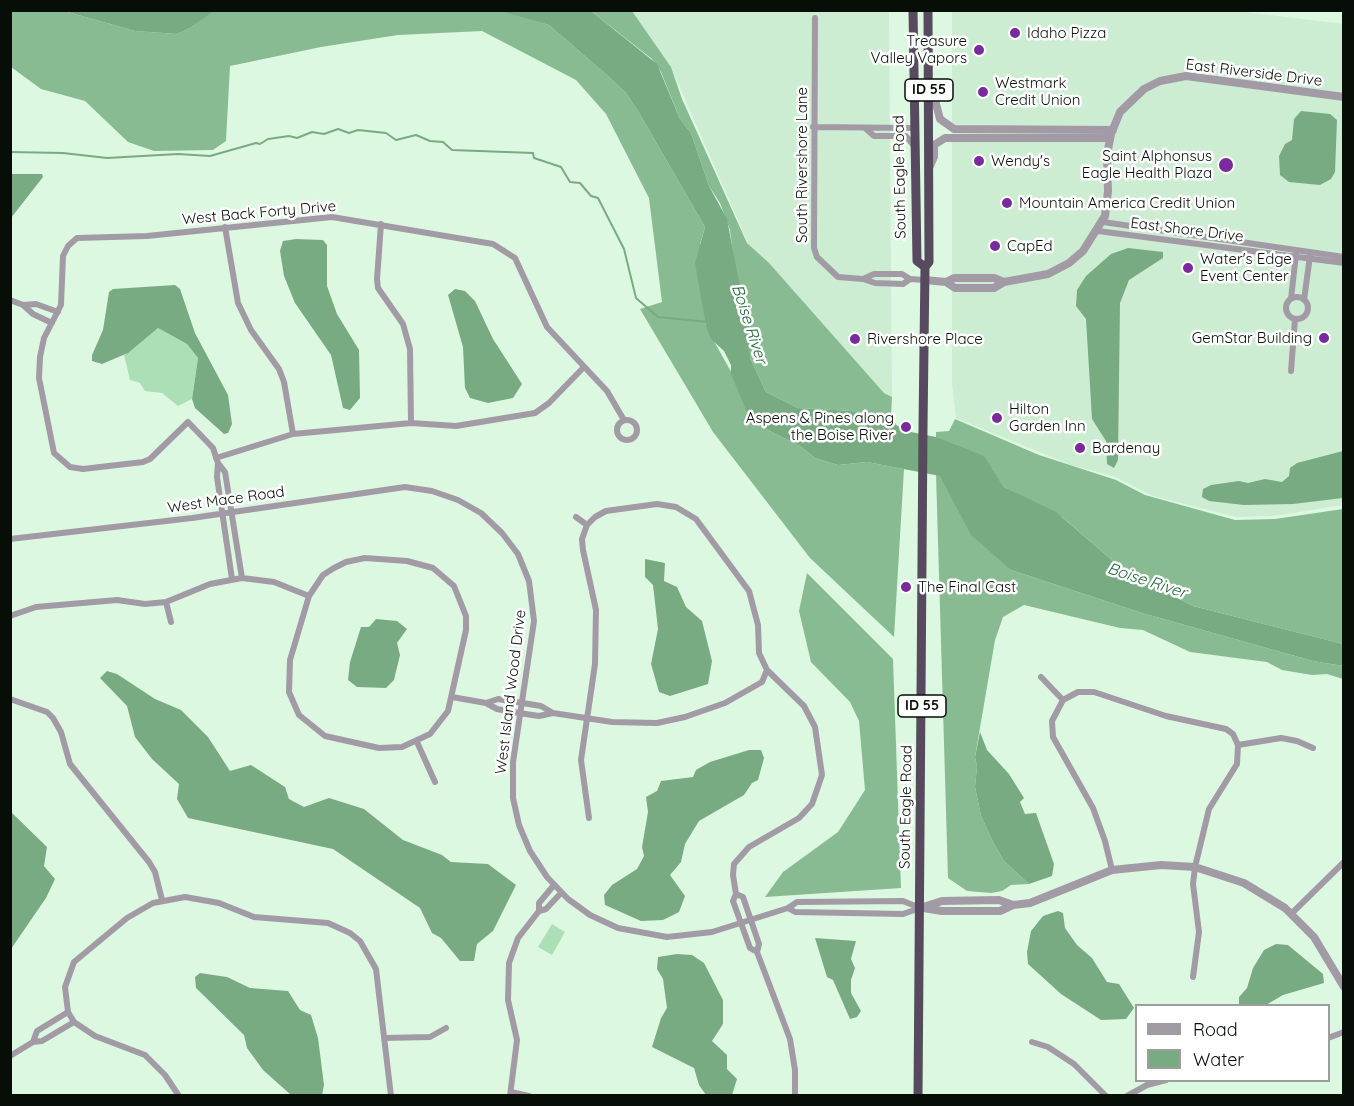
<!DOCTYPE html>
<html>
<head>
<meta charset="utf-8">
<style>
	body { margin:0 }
	#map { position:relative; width:1354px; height:1106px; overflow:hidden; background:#ddf8e1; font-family:Quicksand,sans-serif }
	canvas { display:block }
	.frame { position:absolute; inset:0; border:12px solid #060e07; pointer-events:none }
	.legend { position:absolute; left:1135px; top:1004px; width:195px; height:78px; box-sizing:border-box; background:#fff; border:2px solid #9b9f9c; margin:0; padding:8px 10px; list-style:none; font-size:18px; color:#060e07 }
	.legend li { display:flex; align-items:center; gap:12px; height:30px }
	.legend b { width:30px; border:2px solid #9b9f9c }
</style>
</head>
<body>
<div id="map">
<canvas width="1354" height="1106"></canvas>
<div class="frame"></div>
<ul class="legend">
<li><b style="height:8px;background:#a29ba6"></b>Road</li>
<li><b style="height:16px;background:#79ab83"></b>Water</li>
</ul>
</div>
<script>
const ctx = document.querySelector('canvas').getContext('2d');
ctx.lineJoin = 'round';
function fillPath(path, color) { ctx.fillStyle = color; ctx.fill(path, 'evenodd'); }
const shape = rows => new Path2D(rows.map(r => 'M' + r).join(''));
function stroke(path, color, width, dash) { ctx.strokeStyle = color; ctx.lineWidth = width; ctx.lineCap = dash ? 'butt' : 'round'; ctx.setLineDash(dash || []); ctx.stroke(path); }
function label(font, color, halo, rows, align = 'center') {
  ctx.font = font + ' Quicksand,sans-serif'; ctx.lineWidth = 5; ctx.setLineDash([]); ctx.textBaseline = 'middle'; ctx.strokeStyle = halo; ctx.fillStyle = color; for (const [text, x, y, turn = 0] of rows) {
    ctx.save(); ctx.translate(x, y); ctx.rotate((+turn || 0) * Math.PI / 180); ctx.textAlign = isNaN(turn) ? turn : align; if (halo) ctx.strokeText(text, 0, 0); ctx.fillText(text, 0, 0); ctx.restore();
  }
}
const built = shape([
	[1229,10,1343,24,1343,505,1275,516,1236,517,1153,496,1113,476,1071,465,956,418,952,383,952,11],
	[632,11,889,11,892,397,884,393,748,243,671,67]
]);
const green = shape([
	[158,328,187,344,198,358,192,399,178,406,162,393,145,391,140,383,130,380,124,355],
	[552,924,565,932,552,955,538,947]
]);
const forest = shape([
	[214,10,501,10,549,25,609,77,626,93,638,111,705,227,700,244,702,299,706,327,762,427,800,446,815,458,838,465,867,462,904,469,894,637,810,558,713,432,640,309,662,302,649,198,606,114,576,80,482,31,398,35,321,47,230,66,226,141,213,150,154,151,128,142,85,101,41,89,11,67,10,11,64,11,135,31,177,34,190,28],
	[591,11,632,11,671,67,682,99,747,243,769,263,884,393,892,397,891,416,896,424,851,411,798,408,766,392,750,358,752,337,741,314,743,304,735,270,730,230,720,203,709,186,691,133,680,119,661,72,652,59],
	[955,419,1039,455,1116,480,1145,495,1235,520,1275,519,1343,509,1343,644,1193,606,1126,572,1062,517,1004,487,990,466,936,437,936,432,949,431],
	[936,474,941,476,1011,570,1142,613,1313,661,1343,666,1343,679,1327,674,1312,675,1282,670,1267,662,1190,652,1143,630,1120,628,1024,605,1003,617,995,640,975,757,977,767,975,787,981,816,993,842,1004,861,1029,884,1011,885,1002,891,991,893,967,891,948,878],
	[807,573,893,659,901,888,765,897,783,872,838,832,865,790,859,721,850,702,811,662,799,611]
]);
const water = shape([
	[64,11,214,11,190,28,177,34,135,31],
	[501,11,591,11,657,64,680,119,691,133,709,186,727,219,743,304,741,314,752,336,750,358,766,392,798,408,851,411,890,421,906,431,936,437,984,456,1004,487,1056,512,1126,572,1193,606,1343,644,1343,666,1313,661,1142,613,1011,570,971,535,940,476,867,462,838,465,815,458,800,446,762,427,746,410,731,374,731,365,724,351,711,339,706,327,695,263,705,227,638,111,626,93,609,77,549,25],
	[1301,111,1330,114,1337,120,1335,172,1331,179,1320,185,1289,182,1280,175,1279,156,1285,144,1292,140,1294,119],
	[11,174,42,174,43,177,11,218,11,226],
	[296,239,323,240,327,245,327,286,337,314,359,350,360,398,350,410,343,408,331,355,295,303,284,276,280,251,283,241],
	[1128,248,1163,252,1163,258,1129,280,1120,303,1118,460,1114,468,1107,464,1106,441,1092,419,1086,319,1076,306,1077,290,1086,276,1111,254],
	[175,285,180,289,195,333,228,395,232,424,228,433,224,434,195,408,192,399,198,358,187,344,158,328,128,353,102,364,92,361,92,355,103,330,109,292,113,289],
	[455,289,465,291,475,301,493,339,522,384,513,398,488,403,470,398,465,388,463,347,448,295],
	[1343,451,1343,498,1293,504,1244,505,1209,501,1202,497,1203,489,1211,485,1239,481,1248,483,1265,479,1282,482,1289,476,1290,468,1297,463],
	[645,559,665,563,664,581,677,587,686,607,702,621,712,661,708,684,670,696,659,692,651,664,658,629,653,585,645,577],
	[376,619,397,621,407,629,397,643,400,655,394,680,386,688,357,687,348,680,350,662,361,627,369,627],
	[107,671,117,674,155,699,181,710,208,737,230,771,251,765,285,787,289,799,304,807,329,798,364,809,403,840,442,855,451,862,488,864,516,885,493,931,477,944,474,961,460,961,441,938,432,933,420,908,333,849,188,818,177,799,179,784,152,759,135,737,127,706,100,678],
	[980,732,987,750,1009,774,1024,798,1020,802,1025,814,1036,813,1054,864,1052,876,1029,884,1004,861,993,842,981,816,975,787,977,767,975,757],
	[749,750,761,750,764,758,758,780,752,783,744,795,699,821,685,844,681,862,670,875,685,896,679,912,663,920,641,921,605,905,604,895,612,885,637,869,644,856,642,847,648,812,646,797,657,791,661,781,693,777,696,770,710,762],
	[11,812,47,847,44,866,55,879,46,898,11,949],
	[1058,911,1063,913,1065,928,1077,945,1092,958,1107,982,1119,984,1134,1008,1126,1019,1101,1020,1061,994,1028,964,1027,952,1031,931,1043,916],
	[815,938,856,941,851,959,855,968,851,980,851,993,861,1011,857,1017,850,1019,833,980,827,977],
	[1276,944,1288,945,1323,974,1324,983,1283,995,1266,1005,1239,1005,1239,997,1247,988,1253,968,1264,950],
	[677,954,692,955,704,963,723,1000,723,1024,712,1041,727,1055,727,1069,737,1079,732,1095,706,1095,699,1085,694,1068,652,1047,661,1018,667,1008,663,979,657,969,658,957],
	[200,973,227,977,250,988,288,991,300,1010,311,1015,318,1038,324,1085,322,1095,291,1095,263,1070,247,1048,244,1035,196,988,195,977]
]);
const stream = shape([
	[10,152,63,153,107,158,178,154,210,156,256,143,260,144,268,139,289,136,297,138,312,132,324,134,338,129,349,133,358,130,386,133,396,140,416,135,430,141,443,142,452,150,533,153,534,158,561,167,570,182,580,183,591,196,598,198,624,249,636,298,658,317,708,322]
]);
const minor = shape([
	[815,18,814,248,817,257,838,277,863,279],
	[813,127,914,128],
	[865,128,874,136,906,136,913,145],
	[1103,222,1344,257],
	[381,224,377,279,378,288,403,324,410,349,411,423],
	[225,227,238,303,251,330,279,369,284,382,293,434],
	[1098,231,1344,263],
	[910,279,903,284,875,283,863,279,874,274,902,274,910,279,925,280],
	'1286 308a11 11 0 1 1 22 0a11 11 0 1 1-22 0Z',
	[1291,299,1296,254],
	[10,300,23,305,36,304,58,312],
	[1304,300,1310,256],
	[23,305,33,314,52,323],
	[1291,371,1295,319],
	'617 430a10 10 0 1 1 20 0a10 10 0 1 1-20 0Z',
	[216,458,293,434,411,423,456,426,535,413,549,403,584,367],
	[218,463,217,477,232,579],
	[576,517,587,525,582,539,583,550,596,610,595,664,581,760,589,818],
	[587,525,595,517,606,511,657,504,676,507,696,519,749,591,758,625,759,653,767,670,804,706,815,727,822,775,812,804,799,818,749,847,734,864,733,875,736,894,733,901,750,948,757,952,759,944,743,897,736,894],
	[10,539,192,518,405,487,432,491,458,500,481,513,502,533,518,554,529,581,534,621,513,762,513,798,519,825,530,851,547,877,568,899,590,915,618,928,667,937,712,932,788,908,797,902,903,901,920,908],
	[365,558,407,561,433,568,454,586,466,616,466,630,448,711,430,734,402,747,379,748,325,736,299,715,289,692,290,660,309,596,323,575,334,568,346,562,365,558],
	[242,578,225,472,218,463,213,448,188,422,150,459,143,462,83,469,70,467,54,453,39,378,40,357,44,338,61,305,63,256,68,246,77,238,147,236,332,217,493,244,515,258,547,327,607,391,624,420],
	[166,602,171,622],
	[10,616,36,607,117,600,145,604,166,602,210,584,242,578,274,582,309,596],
	[1041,677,1063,700,1078,692,1094,692,1166,716,1226,729,1233,734,1238,745,1237,764,1209,809,1195,867,1193,884,1199,932,1193,977],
	[452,697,486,703],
	[10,699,47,712,53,718,61,732,70,764,149,862,155,872,162,900],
	[1063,700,1052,721,1053,737,1093,808,1105,841,1112,870],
	[553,713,539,716,519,713,497,709,486,703,498,699,541,706,553,713,612,722,657,723,685,717,725,703,762,682,767,670],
	[417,742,435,782],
	[1238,745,1281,738,1297,741,1313,748],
	[554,885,539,903,539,911,546,909,561,893],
	[788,908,795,912,903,914,920,908],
	[1291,914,1344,862],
	[757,952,790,1039,795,1070,795,1096],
	[68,1012,37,1031,33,1042,42,1041,74,1022],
	[384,1038,430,1037,446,1028],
	[1328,1038,1344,1032],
	[1032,1042,1048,1047,1074,1064,1106,1096],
	[10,1056,33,1042],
	[511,1092,529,1096],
	[179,1096,165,1075,145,1055,95,1036,74,1022,68,1012,65,987,74,962,127,918,153,903,185,897,219,903,254,917,328,923,350,933,360,941,376,969,391,1096],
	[510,1096,517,1040,508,1000,509,963,518,938,539,911],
	[1127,1096,1147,1085,1166,1080]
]);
const tertiary = shape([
	[929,88,934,96,940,119,954,129,1113,130],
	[930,166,934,157,934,145,945,138,1110,138],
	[925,280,946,282],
	[1004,282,994,278,954,278,946,282,955,288,994,288,1004,282,1048,274,1069,263,1083,251,1105,216,1108,191,1107,155,1111,134,1120,112,1144,89,1160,81,1186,76,1344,97],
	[920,908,942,901,999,900,1013,905,1030,903,1112,870,1161,865,1195,867,1244,883,1285,908,1314,937,1344,987],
	[923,908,942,911,1000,911,1013,905]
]);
const trunk = shape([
	[913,10,917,261,925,267],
	[918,1096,923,427,925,267,929,262,928,10]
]);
const markers = [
	[1015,33,6,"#792a9c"],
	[979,50,6,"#792a9c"],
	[983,92,6,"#792a9c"],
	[979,161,6,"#792a9c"],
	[1226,165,8,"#792a9c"],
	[1007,203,6,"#792a9c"],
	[995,246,6,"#792a9c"],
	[1188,268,6,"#792a9c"],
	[1324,338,6,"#792a9c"],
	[855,339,6,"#792a9c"],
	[997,418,6,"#792a9c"],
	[906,427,6,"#792a9c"],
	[1080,448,6,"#792a9c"],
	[906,587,6,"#792a9c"]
];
const shields = [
	[929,90,48],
	[922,706,48]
];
const shieldNames = [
	["ID 55",929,90],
	["ID 55",922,706]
];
const poiNames = [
	["Idaho Pizza",1027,33],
	["Treasure",967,41,"right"],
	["Valley Vapors",967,58,"right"],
	["Westmark",995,83],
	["Credit Union",995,100],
	["Saint Alphonsus",1212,156,"right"],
	["Eagle Health Plaza",1212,173,"right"],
	["Wendy's",991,161],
	["Mountain America Credit Union",1019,203],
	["CapEd",1007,246],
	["Water's Edge",1200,259],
	["Event Center",1200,276],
	["GemStar Building",1312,338,"right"],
	["Rivershore Place",867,339],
	["Hilton",1009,409],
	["Garden Inn",1009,426],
	["Aspens & Pines along",894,418,"right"],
	["the Boise River",894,435,"right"],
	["Bardenay",1092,448],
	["The Final Cast",918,587]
];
const streetNames = [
	["East Riverside Drive",1254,73,7],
	["South Rivershore Lane",802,165,-90],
	["South Eagle Road",900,177,-91],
	["West Back Forty Drive",259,213,-5],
	["East Shore Drive",1187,230,7],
	["West Mace Road",226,500,-8],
	["West Island Wood Drive",511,692,-83],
	["South Eagle Road",906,807,-89]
];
const waterNames = [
	["Boise River",749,324,72],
	["Boise River",1147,581,18]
];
fillPath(built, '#ccedd2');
fillPath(green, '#acdfb5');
fillPath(forest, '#88bb92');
fillPath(water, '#79ab83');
stroke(stream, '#79ab83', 2);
stroke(minor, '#a29ba6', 6);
stroke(tertiary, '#a29ba6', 8);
stroke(trunk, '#574a5f', 9);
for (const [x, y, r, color] of markers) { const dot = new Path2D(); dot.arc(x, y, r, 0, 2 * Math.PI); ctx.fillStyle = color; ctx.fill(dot); stroke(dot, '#fff', 2); }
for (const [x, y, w] of shields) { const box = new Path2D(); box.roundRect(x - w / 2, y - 11, w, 22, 4.5); ctx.fillStyle = '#fff'; ctx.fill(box); stroke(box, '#060e07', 1.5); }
label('bold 14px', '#060e07', null, shieldNames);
label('15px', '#060e07', '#fff', poiNames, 'left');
label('15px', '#060e07', '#fff', streetNames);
label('italic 16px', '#1d6835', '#fff', waterNames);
</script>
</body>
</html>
